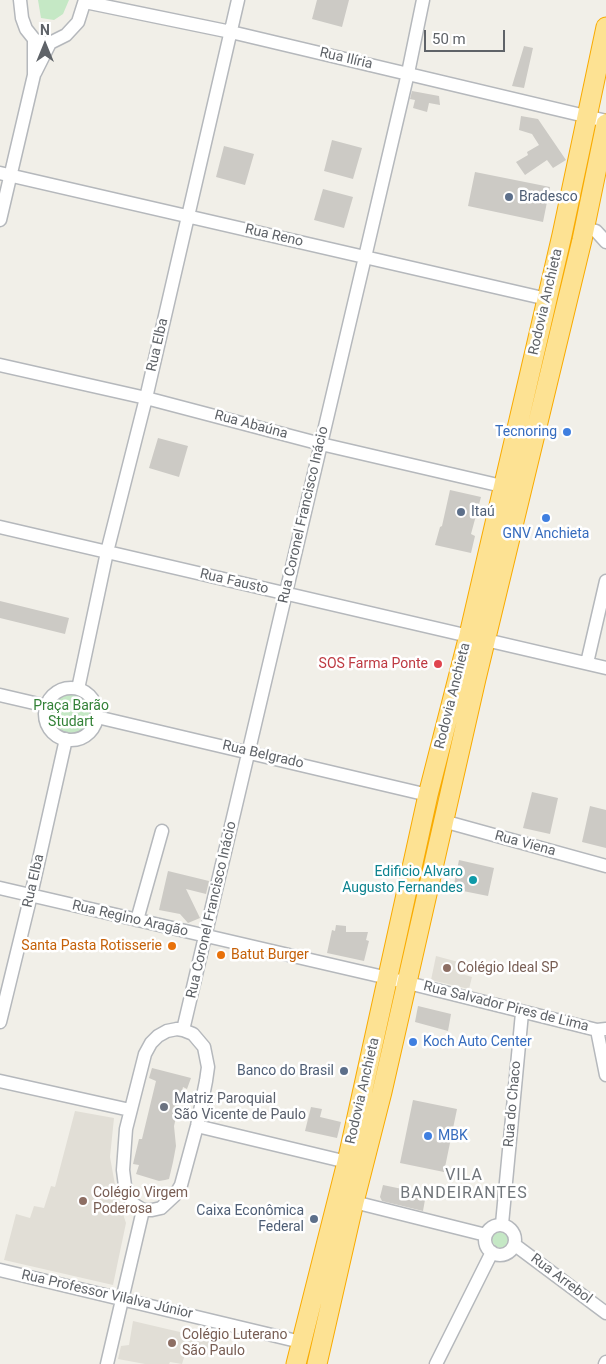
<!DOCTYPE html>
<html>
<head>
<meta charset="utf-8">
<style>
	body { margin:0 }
	#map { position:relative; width:606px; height:1364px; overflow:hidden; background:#f1efe8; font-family:Roboto,sans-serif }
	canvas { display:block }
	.north { position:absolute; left:20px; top:20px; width:50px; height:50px; -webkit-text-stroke:4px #fff; paint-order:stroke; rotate:0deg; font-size:14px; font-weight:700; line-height:20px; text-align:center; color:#5f6368 }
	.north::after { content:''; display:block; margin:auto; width:18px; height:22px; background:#5f6368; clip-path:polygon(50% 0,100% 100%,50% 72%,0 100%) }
	.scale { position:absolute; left:424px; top:30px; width:81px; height:22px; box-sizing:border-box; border:2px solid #5f6368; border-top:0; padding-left:6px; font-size:15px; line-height:18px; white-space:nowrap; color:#5f6368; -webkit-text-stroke:4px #fff; paint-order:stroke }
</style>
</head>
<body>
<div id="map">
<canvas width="606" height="1364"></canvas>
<div class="north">N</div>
<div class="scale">50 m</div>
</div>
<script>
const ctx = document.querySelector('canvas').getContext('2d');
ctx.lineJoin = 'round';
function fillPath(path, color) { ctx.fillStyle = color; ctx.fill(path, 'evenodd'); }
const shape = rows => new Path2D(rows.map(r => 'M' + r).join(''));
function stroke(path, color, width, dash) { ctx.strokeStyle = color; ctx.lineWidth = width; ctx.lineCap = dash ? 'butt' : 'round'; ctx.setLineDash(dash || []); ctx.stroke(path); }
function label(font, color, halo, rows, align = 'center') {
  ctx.font = font + ' Roboto,sans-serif'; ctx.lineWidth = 5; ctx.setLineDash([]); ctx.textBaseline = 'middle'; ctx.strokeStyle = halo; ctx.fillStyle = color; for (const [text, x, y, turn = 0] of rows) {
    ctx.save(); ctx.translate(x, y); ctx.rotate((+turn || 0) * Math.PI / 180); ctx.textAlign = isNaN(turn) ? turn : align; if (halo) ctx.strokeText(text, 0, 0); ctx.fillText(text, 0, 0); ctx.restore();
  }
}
const education = shape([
	[436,956,462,963,459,973,472,977,469,989,431,980],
	[75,1111,114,1118,110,1157,117,1196,126,1223,113,1285,4,1260,16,1214,30,1218,34,1206,44,1208,51,1186,55,1187],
	[133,1321,214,1340,215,1356,186,1351,182,1364,170,1362,169,1364,145,1364,118,1359,121,1346,129,1345]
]);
const green = shape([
	[38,0,69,0,63,14,54,20,41,18],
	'50 714a21 21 0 1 1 42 0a21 21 0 1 1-42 0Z',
	'492 1239a9 9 0 1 1 18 0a9 9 0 1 1-18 0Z'
]);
const building = shape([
	[317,0,349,0,342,27,312,19],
	[524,46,533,48,524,88,512,86],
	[412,91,439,96,440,105,429,103,427,112,413,108,415,100,410,99],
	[521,116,538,119,566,160,553,168,547,160,525,175,516,162,528,155,527,152,539,145,532,134,519,130],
	[332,140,362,148,353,179,324,171],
	[224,146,254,154,245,185,216,177],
	[475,172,550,187,543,222,468,206],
	[323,189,353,197,344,228,314,220],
	[158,438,188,446,179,477,149,468],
	[450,490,481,497,471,534,475,536,471,553,435,545,440,527,442,526],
	[0,601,69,618,65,634,0,618],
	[532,792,558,798,550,834,523,828],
	[590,806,606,810,606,848,582,842],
	[459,860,494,868,488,896,453,889],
	[168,871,209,881,206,894,186,889,200,918,188,923,180,914,159,910],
	[336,925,346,926,346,932,368,932,366,940,369,941,364,961,327,953,332,930,335,931],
	[418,1006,451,1014,448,1031,415,1022],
	[152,1068,191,1078,187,1089,183,1087,174,1126,176,1146,173,1162,169,1179,165,1180,159,1181,136,1174,139,1165,133,1164,139,1139,142,1139,156,1081,149,1078],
	[413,1100,457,1109,444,1172,400,1163],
	[311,1107,322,1109,320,1117,341,1122,337,1138,305,1131],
	[383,1185,426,1194,423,1211,382,1201,380,1197]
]);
const minor = shape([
	[20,0,22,18,26,29,34,39,41,43,50,43,66,35,78,22,85,0],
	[85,2,231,32,606,121],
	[35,73,50,43],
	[0,173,547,299],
	[0,220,34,75,34,39],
	[584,228,596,231,606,242],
	[0,365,146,398,321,444,502,486],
	[0,527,606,668],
	[587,663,606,581],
	'45 714a26 26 0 1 1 52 0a26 26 0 1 1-52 0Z',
	[78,689,107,552,146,398,238,0],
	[0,695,47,706],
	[97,717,428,795],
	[443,821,606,866],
	[0,888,388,978,597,1030,606,1029],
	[137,920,162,831],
	[0,1022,31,895,66,739],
	[177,1029,183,1030,193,1034,204,1047,208,1067,206,1081,197,1126,181,1185,175,1195,161,1208,152,1210,143,1210,132,1203,125,1186,123,1170,126,1129,145,1054,151,1043,158,1036,167,1031,177,1029],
	[183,1030,365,257,408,73,423,0],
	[597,1030,606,1075],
	[0,1081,130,1110],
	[197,1126,347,1162],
	[354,1202,486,1235],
	[502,1224,522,1013],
	'485 1240a15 15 0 1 1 30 0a15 15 0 1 1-30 0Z',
	[515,1245,606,1313],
	[0,1270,301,1342],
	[107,1364,143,1210],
	[436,1364,492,1252],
	[605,1364,606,1362]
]);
const highway = shape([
	[296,1364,347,1162,428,795,469,635,562,235,606,27],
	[317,1364,354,1202,382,1092,476,679,582,240,606,124]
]);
const markers = [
	[509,197,5,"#5c6f8a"],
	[567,432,5,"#3f7fe0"],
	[461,512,5,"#5c6f8a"],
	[546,518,5,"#3f7fe0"],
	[438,664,5,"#e0444e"],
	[473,880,5,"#0f9aa8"],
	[172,946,5,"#e8710a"],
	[221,955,5,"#e8710a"],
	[447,968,5,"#8d6e63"],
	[413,1042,5,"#3f7fe0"],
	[344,1071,5,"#5c6f8a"],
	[164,1107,5,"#6b7280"],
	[428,1136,5,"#3f7fe0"],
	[83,1201,5,"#8d6e63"],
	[314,1219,5,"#5c6f8a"],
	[172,1343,5,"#8d6e63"]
];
const streetNames = [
	["Rua Ilíria",346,59,13],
	["Rua Reno",274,236,13],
	["Rodovia Anchieta",546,302,-77],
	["Rua Elba",158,345,-77],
	["Rua Abaúna",251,425,15],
	["Rua Coronel Francisco Inácio",304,515,-77],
	["Rua Fausto",234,582,13],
	["Rodovia Anchieta",453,696,-76],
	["Rua Belgrado",263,755,13],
	["Rua Viena",525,844,15],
	["Rua Elba",34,881,-77],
	["Rua Coronel Francisco Inácio",212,910,-77],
	["Rua Regino Aragão",130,919,13],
	["Rua Salvador Pires de Lima",506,1007,14],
	["Rodovia Anchieta",363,1091,-77],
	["Rua do Chaco",513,1104,-85],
	["Rua Arrebol",561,1279,37],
	["Rua Professor Vilalva Júnior",107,1295,13]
];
const serviceNames = [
	["Bradesco",519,197],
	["Itaú",471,512],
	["Banco do Brasil",334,1071,"right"],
	["Caixa Econômica",304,1211,"right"],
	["Federal",304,1227,"right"]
];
const shopNames = [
	["Tecnoring",557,432,"right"],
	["GNV Anchieta",546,534,"center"],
	["Koch Auto Center",423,1042],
	["MBK",438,1136]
];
const healthNames = [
	["SOS Farma Ponte",428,664]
];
const parkNames = [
	["Praça Barão",71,706],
	["Studart",71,722]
];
const cultureNames = [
	["Edificio Alvaro",463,872],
	["Augusto Fernandes",463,888]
];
const foodNames = [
	["Santa Pasta Rotisserie",162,946],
	["Batut Burger",231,955,"left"]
];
const educationNames = [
	["Colégio Ideal SP",457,968],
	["Colégio Virgem",93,1193],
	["Poderosa",93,1209],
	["Colégio Luterano",182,1335],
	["São Paulo",182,1351]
];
const worshipNames = [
	["Matriz Paroquial",174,1099],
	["São Vicente de Paulo",174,1115]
];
const quarterNames = [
	["VILA",464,1176],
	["BANDEIRANTES",464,1194]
];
fillPath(education, '#e1ded6');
fillPath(green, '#c5e8c5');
fillPath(building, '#cccac5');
stroke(minor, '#b5b8bc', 15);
stroke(highway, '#f9ab00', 21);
stroke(minor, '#fff', 12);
stroke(highway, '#fde293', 19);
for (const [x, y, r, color] of markers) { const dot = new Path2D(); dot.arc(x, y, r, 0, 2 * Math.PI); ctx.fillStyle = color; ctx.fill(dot); stroke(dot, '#fff', 2); }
label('14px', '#5f6368', '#fff', streetNames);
label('14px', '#4e5e75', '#fff', serviceNames, 'left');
label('14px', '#366cbe', '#fff', shopNames, 'left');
label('14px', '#be3a42', '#fff', healthNames, 'right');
label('14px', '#348238', '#fff', parkNames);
label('14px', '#0d838f', '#fff', cultureNames, 'right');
label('14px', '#c56008', '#fff', foodNames, 'right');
label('14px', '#785e54', '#fff', educationNames, 'left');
label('14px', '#5b616d', '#fff', worshipNames, 'left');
ctx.letterSpacing = '1px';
label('16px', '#70757a', '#fff', quarterNames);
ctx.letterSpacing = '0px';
</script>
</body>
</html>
